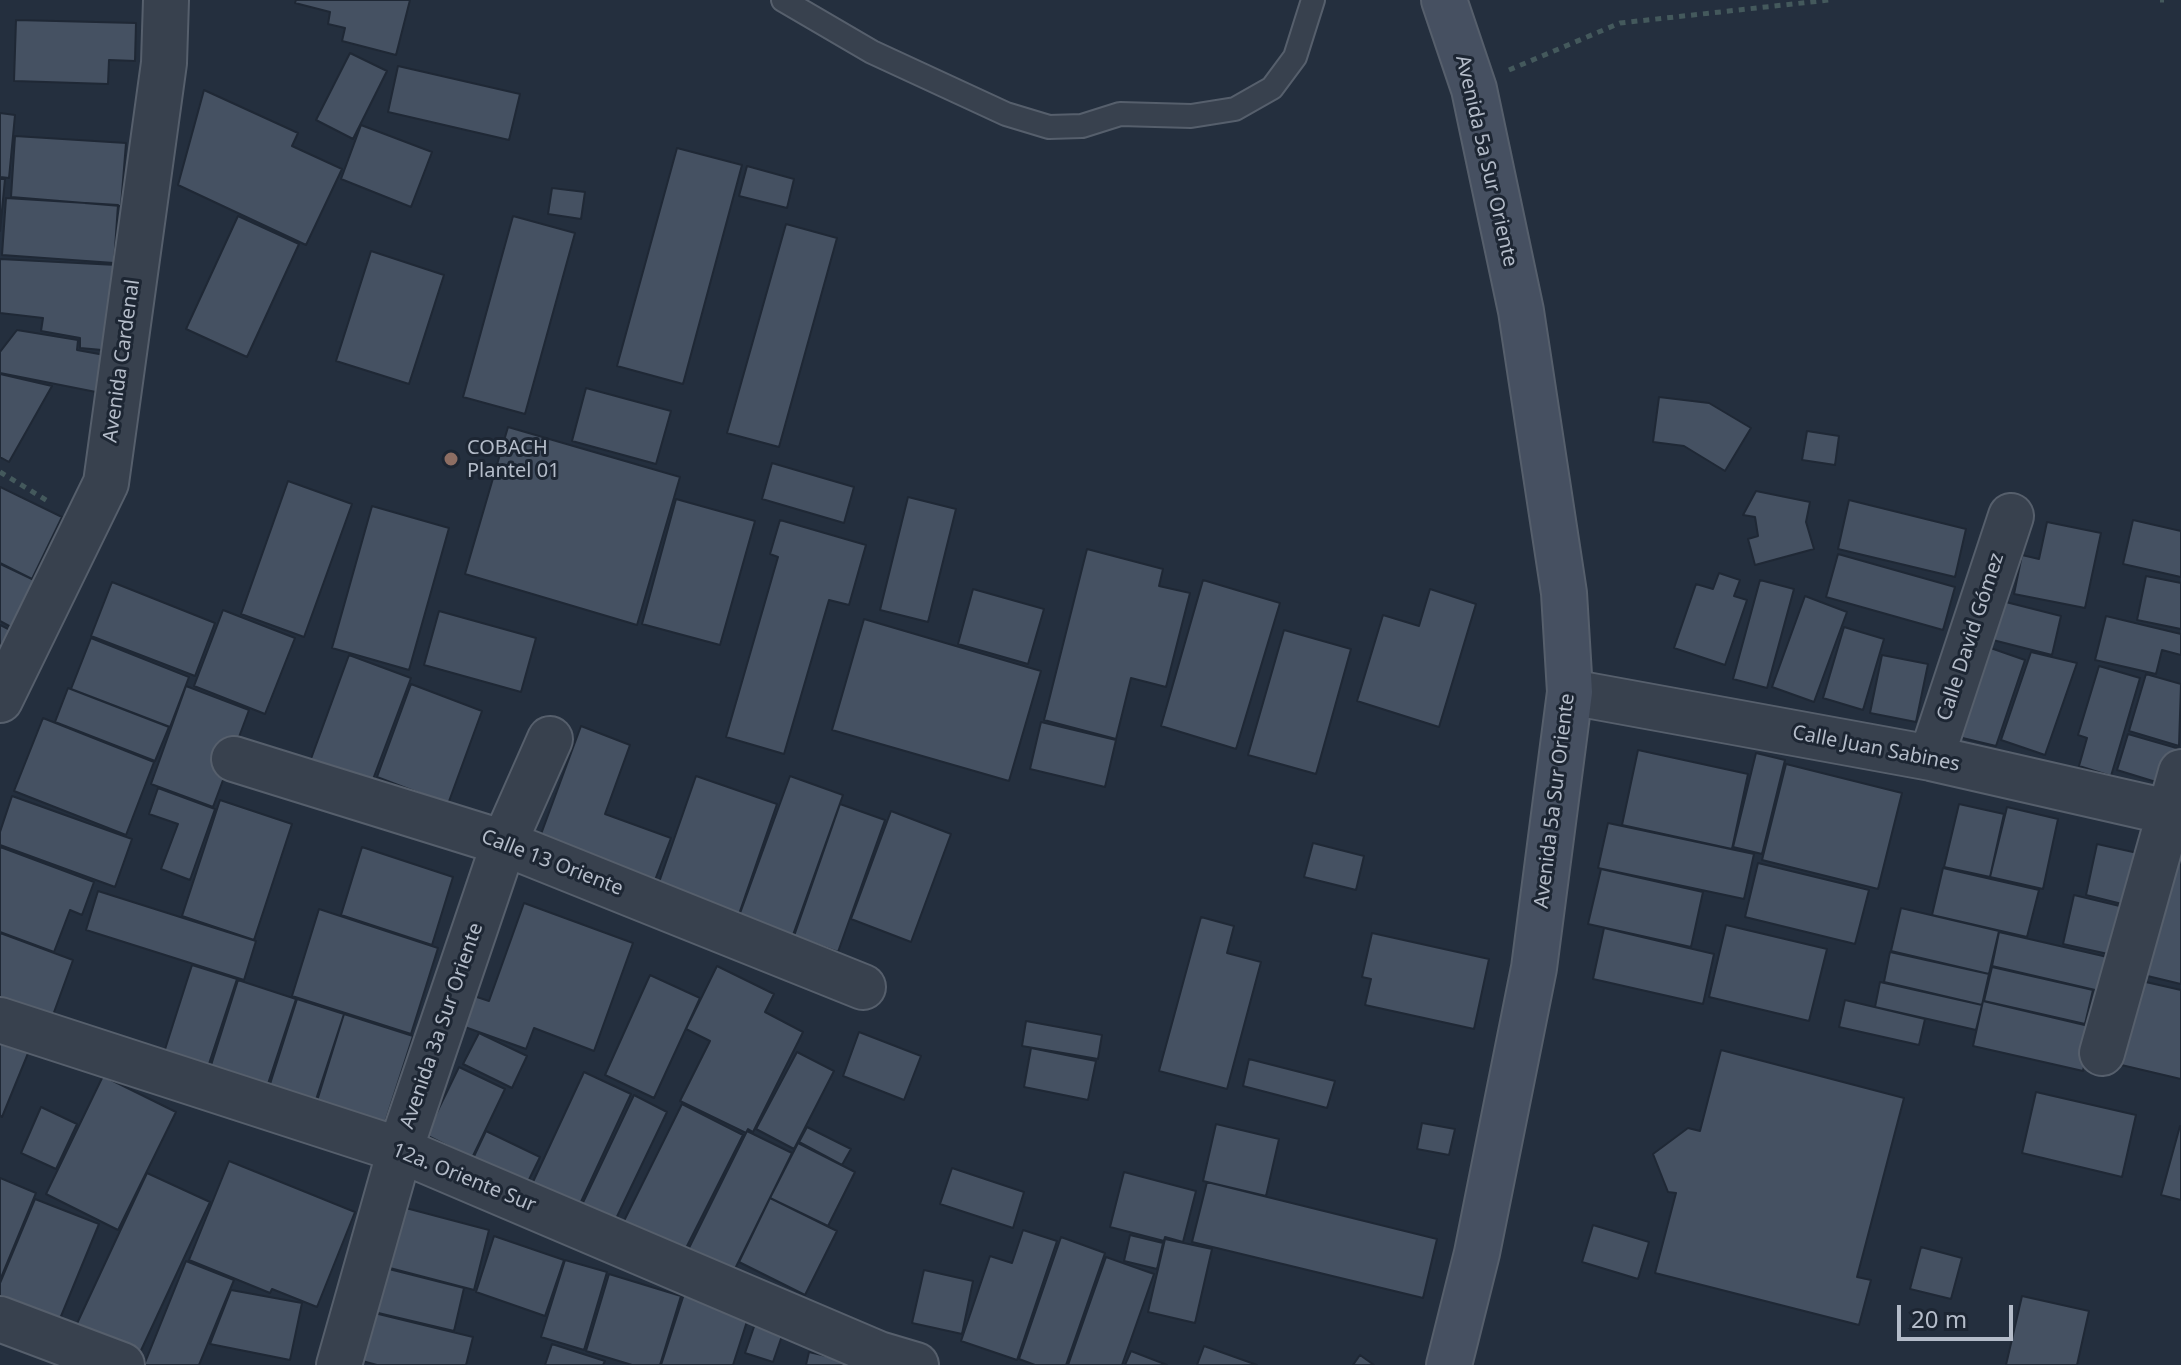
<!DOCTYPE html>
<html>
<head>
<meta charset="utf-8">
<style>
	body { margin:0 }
	#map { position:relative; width:2181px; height:1365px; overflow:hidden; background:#242f3e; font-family:"Noto Sans",sans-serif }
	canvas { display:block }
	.scale { position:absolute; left:1897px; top:1305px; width:116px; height:36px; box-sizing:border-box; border:4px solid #b4bcc9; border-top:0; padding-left:10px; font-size:24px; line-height:28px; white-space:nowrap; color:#b4bcc9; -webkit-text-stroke:6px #1d2633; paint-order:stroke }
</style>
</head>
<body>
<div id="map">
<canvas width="2181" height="1365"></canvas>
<div class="scale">20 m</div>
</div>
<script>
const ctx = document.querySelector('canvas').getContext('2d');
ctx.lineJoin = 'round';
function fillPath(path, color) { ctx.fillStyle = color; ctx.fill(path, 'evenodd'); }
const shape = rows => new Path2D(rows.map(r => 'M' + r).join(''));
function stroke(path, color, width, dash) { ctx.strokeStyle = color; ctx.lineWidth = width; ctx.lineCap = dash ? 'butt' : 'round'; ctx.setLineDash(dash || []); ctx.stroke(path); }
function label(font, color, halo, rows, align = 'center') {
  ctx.font = font + ' "Noto Sans",sans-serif'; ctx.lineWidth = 6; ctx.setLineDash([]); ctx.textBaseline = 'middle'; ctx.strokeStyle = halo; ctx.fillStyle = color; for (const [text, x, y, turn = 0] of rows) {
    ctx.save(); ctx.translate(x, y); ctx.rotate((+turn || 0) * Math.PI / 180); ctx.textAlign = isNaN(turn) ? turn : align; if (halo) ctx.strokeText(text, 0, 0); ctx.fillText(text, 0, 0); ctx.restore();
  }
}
const building = shape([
	[296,0,410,0,396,55,342,41,345,28,328,24,330,12,295,3,296,0],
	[16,20,136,23,135,61,109,60,108,84,14,81,16,20],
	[350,53,387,71,353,139,316,120,350,53],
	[398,66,520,94,509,140,388,112,398,66],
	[204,90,298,133,292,146,342,169,306,245,178,185,204,90],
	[0,113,15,115,9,178,0,177,0,113],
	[361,125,432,152,411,207,341,179,361,125],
	[15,136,126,143,121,206,11,197,15,136],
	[677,148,742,165,683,384,617,366,677,148],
	[747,166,794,179,787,208,739,196,747,166],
	[0,179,5,179,0,231,0,179],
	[552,188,585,192,581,219,548,214,552,188],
	[6,198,118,205,114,263,2,255,6,198],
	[238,216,299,244,247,357,186,329,238,216],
	[513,216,575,233,525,414,463,397,513,216],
	[786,224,837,238,779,447,727,433,786,224],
	[371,251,444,275,409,384,336,361,371,251],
	[0,259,117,265,113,351,80,348,80,338,41,331,43,318,0,313,0,259],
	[17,330,78,340,77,350,110,356,106,394,0,373,0,352,17,330],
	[0,374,52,386,9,462,0,457,0,374],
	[586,388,671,411,656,464,572,441,586,388],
	[1659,397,1709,403,1751,428,1725,471,1684,446,1653,442,1659,397],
	[508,427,680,477,637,625,465,574,508,427],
	[1807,431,1839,436,1835,465,1802,460,1807,431],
	[772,463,854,487,844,523,762,499,772,463],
	[288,481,352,504,304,637,241,614,288,481],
	[0,487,62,517,32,579,0,563,0,487],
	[1756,491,1810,502,1806,522,1814,549,1755,565,1748,539,1758,536,1755,517,1743,515,1756,491],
	[908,497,956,509,928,622,880,610,908,497],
	[676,499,755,521,720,645,642,624,676,499],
	[1849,500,1966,529,1955,577,1838,549,1849,500],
	[372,506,449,528,409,670,332,648,372,506],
	[780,520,866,545,849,605,829,600,784,754,726,737,778,557,770,554,780,520],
	[2133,520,2181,531,2181,577,2123,564,2133,520],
	[2047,522,2101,533,2085,608,2014,594,2022,555,2039,559,2047,522],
	[1087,549,1163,569,1159,586,1190,593,1166,687,1131,678,1116,739,1044,720,1087,549],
	[1838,554,1955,587,1943,630,1826,597,1838,554],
	[0,564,34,580,11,627,0,621,0,564],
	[1719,573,1740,580,1734,596,1747,600,1725,665,1674,648,1696,584,1713,589,1719,573],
	[2146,576,2181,583,2181,629,2137,620,2146,576],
	[1203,580,1280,603,1236,749,1161,726,1203,580],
	[1760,580,1794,589,1767,688,1733,679,1760,580],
	[112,582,215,623,195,676,91,636,112,582],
	[973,589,1044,609,1028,664,958,644,973,589],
	[1430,589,1476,604,1439,727,1357,701,1383,615,1419,626,1430,589],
	[1805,596,1847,612,1814,702,1772,687,1805,596],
	[1990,598,2061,616,2052,655,1981,637,1990,598],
	[223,610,295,638,265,714,194,686,223,610],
	[439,611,536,638,521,692,424,665,439,611],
	[2106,616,2181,634,2181,655,2162,650,2156,674,2095,660,2106,616],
	[864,619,1041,671,1009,781,832,730,864,619],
	[0,625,14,632,0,659,0,625],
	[1844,627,1884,639,1863,710,1823,698,1844,627],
	[1284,630,1351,649,1316,774,1248,755,1284,630],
	[91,638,189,677,170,727,71,689,91,638],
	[1982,645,2025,660,1996,746,1950,735,1982,645],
	[2031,652,2077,663,2045,755,2001,740,2031,652],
	[349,655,411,678,369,790,308,767,349,655],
	[1882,655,1928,664,1916,722,1870,713,1882,655],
	[2099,666,2140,678,2111,776,2079,766,2087,738,2078,735,2099,666],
	[2146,674,2181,684,2179,746,2129,731,2146,674],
	[411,684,482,711,448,804,377,777,411,684],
	[186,686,249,710,213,807,151,784,186,686],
	[68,688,169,727,155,761,55,722,68,688],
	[43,718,154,762,126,835,14,791,43,718],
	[1041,722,1116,740,1105,787,1030,769,1041,722],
	[581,726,630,745,605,814,671,838,652,888,537,845,581,726],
	[2128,734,2180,749,2169,786,2117,770,2128,734],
	[1638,750,1748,774,1732,849,1622,825,1638,750],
	[1756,753,1785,760,1762,854,1733,847,1756,753],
	[1786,764,1902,793,1878,889,1762,860,1786,764],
	[696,776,777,804,737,920,656,891,696,776],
	[790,776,843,795,793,935,739,916,790,776],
	[158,788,215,809,190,880,161,869,178,824,149,814,158,788],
	[12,796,132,839,115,887,0,845,0,832,12,796],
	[220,800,292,824,254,940,182,916,220,800],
	[840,804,885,820,838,952,794,936,840,804],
	[1959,804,2004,814,1990,877,1944,867,1959,804],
	[2007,807,2058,819,2043,889,1990,877,2007,807],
	[891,811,951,834,911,942,851,919,891,811],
	[1608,823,1754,854,1744,899,1598,868,1608,823],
	[1313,843,1364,856,1356,890,1304,877,1313,843],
	[2097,844,2142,854,2130,906,2086,895,2097,844],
	[0,847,94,882,82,915,70,910,54,952,0,932,0,847],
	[362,847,453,877,432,945,341,915,362,847],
	[2161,859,2181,863,2181,984,2135,973,2161,859],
	[1758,863,1869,890,1855,944,1745,917,1758,863],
	[1943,868,2039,890,2027,937,1932,915,1943,868],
	[1601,869,1703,892,1691,947,1588,924,1601,869],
	[98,891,256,941,244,980,86,930,98,891],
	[2074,895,2128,908,2117,956,2063,944,2074,895],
	[524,903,633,943,594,1051,534,1028,526,1049,462,1026,474,996,489,1001,524,903],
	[1901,908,1999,931,1989,974,1891,951,1901,908],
	[319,909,438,948,411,1034,292,996,319,909],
	[1201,917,1234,926,1227,953,1261,962,1227,1089,1159,1071,1201,917],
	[1726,925,1827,949,1809,1021,1709,997,1726,925],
	[1604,928,1714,954,1703,1004,1593,979,1604,928],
	[1999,932,2116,959,2108,993,1992,966,1999,932],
	[0,933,73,960,49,1026,0,1008,0,933],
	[1372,933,1489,959,1474,1029,1365,1005,1371,979,1362,977,1372,933],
	[1890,952,1989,974,1982,1005,1884,982,1890,952],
	[192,965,237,979,204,1079,160,1065,192,965],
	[717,966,774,994,765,1012,803,1032,753,1132,748,1129,746,1133,680,1101,710,1041,686,1029,717,966],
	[1992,967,2093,990,2085,1024,1984,1001,1992,967],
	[650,975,700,998,654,1098,605,1075,650,975],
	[238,980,296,999,263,1099,206,1081,238,980],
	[2137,980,2181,990,2181,1079,2117,1064,2137,980],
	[1880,982,1982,1005,1976,1030,1875,1007,1880,982],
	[297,999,344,1014,310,1118,264,1103,297,999],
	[1845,1000,1925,1019,1919,1045,1839,1027,1845,1000],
	[1983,1001,2093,1027,2083,1071,1973,1046,1983,1001],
	[344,1014,413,1036,380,1138,312,1117,344,1014],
	[1026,1021,1102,1035,1098,1059,1022,1046,1026,1021],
	[859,1032,921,1056,904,1100,843,1076,859,1032],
	[479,1033,527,1056,512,1088,463,1064,479,1033],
	[0,1034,31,1046,2,1117,0,1116,0,1034],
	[1031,1048,1096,1061,1088,1100,1024,1087,1031,1048],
	[1721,1050,1904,1098,1857,1277,1871,1280,1859,1325,1655,1273,1676,1193,1668,1192,1653,1154,1688,1128,1700,1131,1721,1050],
	[797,1052,834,1071,794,1149,756,1129,797,1052],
	[1249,1059,1335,1081,1327,1108,1243,1086,1249,1059],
	[459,1067,505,1089,472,1158,426,1135,459,1067],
	[584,1072,631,1094,573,1219,526,1197,584,1072],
	[103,1076,176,1112,118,1230,46,1194,103,1076],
	[2036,1092,2136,1115,2122,1177,2022,1153,2036,1092],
	[634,1095,667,1112,612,1227,579,1211,634,1095],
	[682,1104,743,1135,679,1262,619,1231,682,1104],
	[41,1107,77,1124,56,1169,21,1153,41,1107],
	[1422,1123,1455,1129,1449,1155,1417,1149,1422,1123],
	[1216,1124,1279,1139,1266,1196,1203,1181,1216,1124],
	[2180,1126,2181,1126,2181,1200,2161,1195,2180,1126],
	[807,1127,851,1149,842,1165,799,1142,807,1127],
	[486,1131,540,1157,521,1196,468,1169,486,1131],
	[747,1131,792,1153,730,1279,685,1256,747,1131],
	[798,1143,855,1172,828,1226,770,1198,798,1143],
	[229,1161,355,1212,317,1307,272,1289,270,1293,189,1260,229,1161],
	[952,1168,1024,1192,1013,1228,940,1204,952,1168],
	[1124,1172,1196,1191,1183,1242,1165,1237,1164,1241,1110,1227,1124,1172],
	[147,1173,210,1202,137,1359,74,1330,147,1173],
	[0,1178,36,1193,0,1280,0,1178],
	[1207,1182,1437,1239,1423,1298,1192,1242,1207,1182],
	[770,1198,837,1231,805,1295,739,1262,770,1198],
	[35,1199,99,1224,57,1326,0,1303,0,1283,35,1199],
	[402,1207,489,1230,474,1290,386,1267,402,1207],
	[1593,1225,1649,1242,1638,1279,1582,1262,1593,1225],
	[1023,1230,1057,1241,1017,1360,961,1341,990,1256,1012,1263,1023,1230],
	[1130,1235,1163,1243,1157,1269,1124,1261,1130,1235],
	[494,1236,564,1260,545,1316,476,1292,494,1236],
	[1061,1237,1105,1253,1066,1365,1035,1365,1019,1359,1061,1237],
	[1165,1239,1212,1249,1195,1323,1148,1312,1165,1239],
	[1921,1247,1962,1258,1951,1299,1910,1289,1921,1247],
	[1106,1257,1154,1274,1122,1365,1068,1365,1106,1257],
	[565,1260,607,1272,584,1350,541,1337,565,1260],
	[186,1261,234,1280,199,1365,144,1365,186,1261],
	[385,1268,464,1288,454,1331,374,1312,385,1268],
	[924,1270,973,1281,962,1334,912,1323,924,1270],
	[609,1274,681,1296,660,1365,632,1365,586,1351,609,1274],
	[231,1290,302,1303,290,1360,210,1344,231,1290],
	[684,1294,749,1315,733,1365,661,1365,684,1294],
	[2022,1296,2089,1311,2077,1365,2006,1365,2022,1296],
	[362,1310,473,1337,466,1365,377,1365,351,1358,362,1310],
	[757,1318,785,1327,773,1362,745,1353,757,1318],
	[552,1344,605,1361,603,1365,545,1365,552,1344],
	[1204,1346,1257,1365,1197,1365,1204,1346],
	[1131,1351,1167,1365,1125,1365,1131,1351],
	[809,1352,860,1364,860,1365,806,1365,809,1352],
	[1360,1355,1374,1365,1353,1365,1360,1355]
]);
const path = shape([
	[2160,0,2164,0],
	[1509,70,1620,23,1829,0],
	[0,472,51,503]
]);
const lane = shape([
	[783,0,872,52,1006,114,1049,127,1082,126,1120,114,1191,116,1235,109,1272,88,1295,57,1313,0]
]);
const street = shape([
	[1570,692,1931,758,2181,815],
	[0,700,106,483,164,63,166,0],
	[1931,758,2011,516],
	[234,759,504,843,863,987],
	[0,1020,400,1150,879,1354,916,1365],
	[2102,1053,2181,772],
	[0,1319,122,1365],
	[339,1365,400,1150,504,843,550,739]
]);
const secondary = shape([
	[1444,0,1474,89,1521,311,1564,593,1570,692,1534,968,1477,1253,1449,1365]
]);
const markers = [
	[451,459,8,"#8d6e63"]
];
const streetNames = [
	["Avenida 5a Sur Oriente",1486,161,77],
	["Avenida Cardenal",122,361,-82],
	["Calle David Gómez",1971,637,-72],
	["Calle Juan Sabines",1876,749,11],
	["Avenida 5a Sur Oriente",1555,801,-83],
	["Calle 13 Oriente",552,863,21],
	["Avenida 3a Sur Oriente",442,1026,-71],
	["12a. Oriente Sur",464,1178,22]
];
const poiNames = [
	["COBACH",467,448],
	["Plantel 01",467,471]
];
fillPath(building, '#455162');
stroke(building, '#1f2835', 2);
stroke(lane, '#565f6c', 26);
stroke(street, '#565f6c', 48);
stroke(secondary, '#565f6c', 48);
stroke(path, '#44595c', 5, [6, 6]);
stroke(lane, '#38414e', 22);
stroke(street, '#38414e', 44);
stroke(secondary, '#465061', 44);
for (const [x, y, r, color] of markers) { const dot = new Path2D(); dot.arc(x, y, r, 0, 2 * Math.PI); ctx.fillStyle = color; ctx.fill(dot); stroke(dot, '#1d2633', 3); }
label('20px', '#b4bcc9', '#1d2633', streetNames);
label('20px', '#b4bcc9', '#1d2633', poiNames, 'left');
</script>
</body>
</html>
